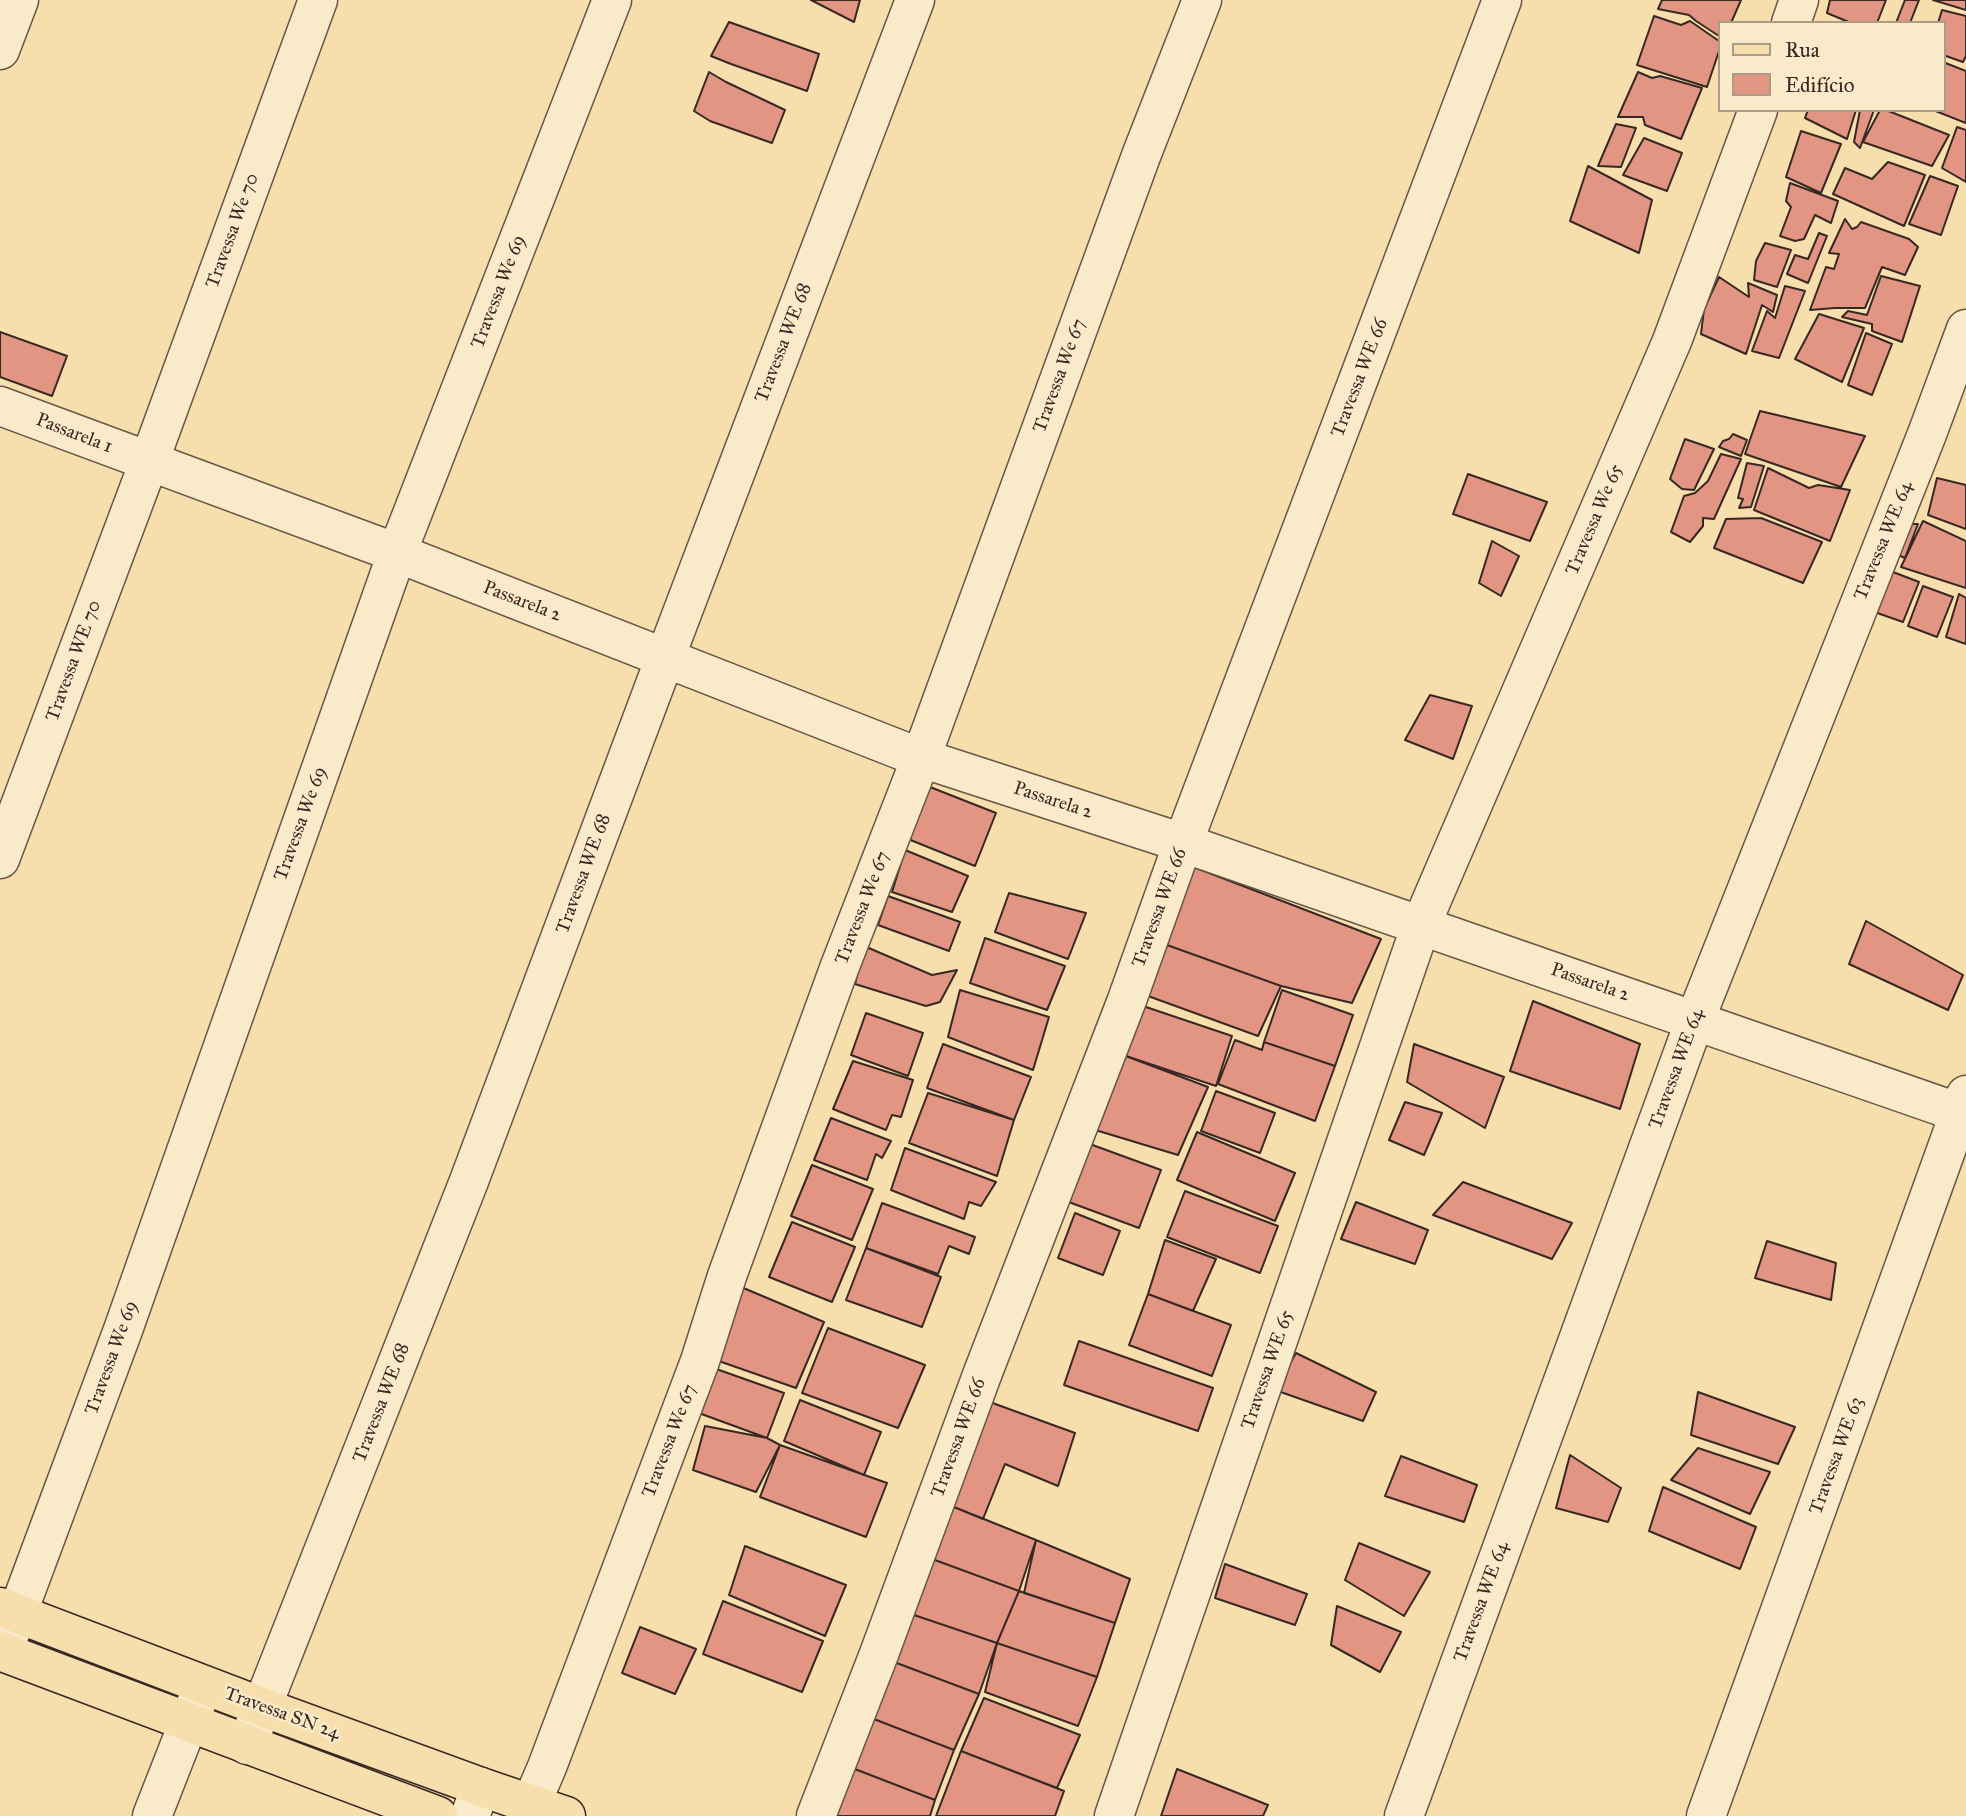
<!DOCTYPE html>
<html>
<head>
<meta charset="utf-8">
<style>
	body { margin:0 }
	#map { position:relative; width:1966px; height:1816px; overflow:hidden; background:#f6dfad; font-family:"IM FELL Great Primer",serif }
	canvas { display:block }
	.legend { position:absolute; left:1718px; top:21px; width:228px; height:91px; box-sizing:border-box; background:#f9eaca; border:2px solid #ab9c87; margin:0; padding:9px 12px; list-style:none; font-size:21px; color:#372823 }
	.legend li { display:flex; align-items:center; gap:14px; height:35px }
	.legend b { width:35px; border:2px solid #ab9c87 }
</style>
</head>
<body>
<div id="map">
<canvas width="1966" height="1816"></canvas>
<ul class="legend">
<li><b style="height:9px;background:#f6dfad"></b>Rua</li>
<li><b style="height:19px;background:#e39583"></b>Edifício</li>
</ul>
</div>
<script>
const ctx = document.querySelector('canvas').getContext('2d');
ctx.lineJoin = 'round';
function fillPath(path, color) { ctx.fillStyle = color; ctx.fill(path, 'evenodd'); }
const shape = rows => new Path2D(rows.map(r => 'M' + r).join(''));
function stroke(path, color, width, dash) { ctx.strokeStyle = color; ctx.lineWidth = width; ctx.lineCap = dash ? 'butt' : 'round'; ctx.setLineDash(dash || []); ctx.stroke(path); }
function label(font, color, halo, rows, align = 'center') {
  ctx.font = font + ' "IM FELL Great Primer",serif'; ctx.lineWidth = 5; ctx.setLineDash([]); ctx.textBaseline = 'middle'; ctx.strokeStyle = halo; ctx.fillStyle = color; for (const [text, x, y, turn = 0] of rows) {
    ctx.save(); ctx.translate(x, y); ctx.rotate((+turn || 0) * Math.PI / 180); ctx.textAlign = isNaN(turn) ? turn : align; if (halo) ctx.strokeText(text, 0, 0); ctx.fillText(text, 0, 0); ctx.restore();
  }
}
const building = shape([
	[811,0,860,0,854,22,811,0],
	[1662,0,1741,0,1731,23,1719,23,1719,36,1696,21,1689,15,1658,9,1662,0],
	[1830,0,1886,0,1877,23,1851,23,1827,13,1830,0],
	[1905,0,1919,0,1910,23,1896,23,1905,0],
	[1933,0,1966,0,1966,10,1933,0],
	[1942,10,1966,16,1966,56,1963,62,1943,55,1943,23,1938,23,1942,10],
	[1654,16,1681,25,1690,21,1719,41,1719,51,1707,87,1637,65,1654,16],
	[729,22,819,54,807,91,731,64,711,56,729,22],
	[1943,62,1966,71,1966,123,1933,110,1943,110,1943,62],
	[709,72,726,82,785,110,772,143,710,121,694,111,709,72],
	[1638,72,1652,78,1660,76,1702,88,1681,139,1645,125,1643,117,1618,117,1638,72],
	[1808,110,1856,110,1847,139,1805,118,1808,110],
	[1860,110,1874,110,1860,148,1854,142,1860,110],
	[1880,110,1886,110,1949,135,1932,166,1863,142,1880,110],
	[1616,124,1636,128,1621,167,1598,166,1616,124],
	[1957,127,1966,130,1966,182,1942,168,1957,127],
	[1801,131,1841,144,1821,193,1786,177,1801,131],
	[1644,138,1682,153,1667,191,1623,175,1644,138],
	[1888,162,1925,175,1904,226,1833,194,1845,168,1872,179,1888,162],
	[1588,166,1652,200,1639,253,1570,221,1588,166],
	[1930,176,1958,186,1941,235,1909,224,1930,176],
	[1790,183,1838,201,1831,223,1815,215,1804,239,1795,241,1780,236,1791,207,1786,201,1790,183],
	[1845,219,1852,229,1857,227,1861,222,1909,239,1918,247,1905,275,1882,267,1865,308,1835,308,1810,310,1826,267,1834,269,1839,254,1829,253,1845,219],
	[1819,233,1827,236,1808,283,1787,274,1795,255,1808,259,1819,233],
	[1765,243,1791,250,1777,287,1754,280,1756,261,1765,243],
	[1881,276,1920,286,1902,342,1872,331,1872,324,1842,317,1848,311,1867,315,1881,276],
	[1719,277,1749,297,1748,283,1777,295,1773,312,1762,305,1746,354,1701,334,1704,309,1719,277],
	[1785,286,1805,291,1779,358,1752,351,1767,311,1775,318,1785,286],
	[1819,314,1864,328,1842,382,1795,359,1819,314],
	[0,332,67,356,52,396,0,377,0,332],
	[1866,333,1892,344,1872,395,1848,385,1866,333],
	[1760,411,1865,436,1841,487,1745,454,1760,411],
	[1733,434,1747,440,1741,456,1719,447,1723,441,1729,439,1733,434],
	[1685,439,1714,449,1694,490,1682,489,1670,479,1685,439],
	[1721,454,1741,459,1714,519,1703,518,1703,526,1690,542,1671,532,1684,496,1695,493,1708,481,1721,454],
	[1747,463,1764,466,1751,507,1739,508,1743,499,1738,498,1747,463],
	[1768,468,1809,488,1818,485,1850,490,1830,541,1754,510,1768,468],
	[1468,474,1547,502,1530,541,1453,514,1468,474],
	[1937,478,1966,485,1966,529,1928,515,1937,478],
	[1761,518,1822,542,1803,583,1714,548,1726,519,1761,518],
	[1923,521,1966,541,1966,588,1901,567,1923,521],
	[1905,524,1918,524,1905,558,1893,553,1905,524],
	[1492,541,1519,556,1501,596,1479,583,1492,541],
	[1880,567,1919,582,1903,622,1863,608,1880,567],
	[1923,586,1953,597,1937,637,1908,626,1923,586],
	[1959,594,1966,598,1966,644,1946,637,1959,594],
	[1430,695,1472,706,1453,759,1405,740,1430,695],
	[930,787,996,813,975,866,908,839,930,787],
	[905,850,968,876,952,912,892,892,905,850],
	[1191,866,1381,939,1352,1003,1281,986,1167,945,1191,866],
	[1009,893,1086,913,1068,959,995,932,1009,893],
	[888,896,960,922,949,951,878,925,888,896],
	[1866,921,1963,975,1948,1010,1849,964,1866,921],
	[985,938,1065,966,1047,1010,970,983,985,938],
	[1167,945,1281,986,1258,1036,1148,996,1167,945],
	[864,946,932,975,957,970,940,1002,926,1006,855,984,864,946],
	[960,990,1049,1017,1033,1070,948,1037,960,990],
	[1282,990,1353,1015,1335,1066,1264,1042,1282,990],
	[1533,1001,1640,1044,1620,1109,1510,1071,1533,1001],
	[1140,1005,1232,1036,1216,1086,1123,1055,1140,1005],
	[866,1013,923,1033,908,1076,851,1055,866,1013],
	[1235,1040,1262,1050,1264,1042,1335,1066,1315,1121,1218,1084,1235,1040],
	[943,1044,1031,1077,1014,1120,927,1088,943,1044],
	[1414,1044,1504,1077,1485,1128,1407,1082,1414,1044],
	[1123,1055,1208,1087,1178,1155,1092,1129,1123,1055],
	[853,1061,913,1080,901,1117,892,1115,886,1130,833,1109,853,1061],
	[1216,1091,1275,1113,1260,1153,1201,1131,1216,1091],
	[928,1093,1014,1120,997,1176,909,1143,928,1093],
	[1405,1102,1442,1113,1424,1155,1389,1140,1405,1102],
	[831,1118,891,1141,882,1158,876,1154,867,1180,814,1160,831,1118],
	[1197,1132,1295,1173,1275,1221,1177,1180,1197,1132],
	[1087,1143,1161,1170,1139,1228,1066,1201,1087,1143],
	[905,1148,996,1182,981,1206,969,1202,964,1219,891,1190,905,1148],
	[812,1165,873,1189,852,1240,791,1216,812,1165],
	[1463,1182,1572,1223,1552,1259,1433,1215,1463,1182],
	[1185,1191,1278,1226,1260,1273,1167,1237,1185,1191],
	[1356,1202,1428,1230,1415,1264,1341,1239,1356,1202],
	[882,1203,975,1237,969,1254,949,1246,938,1274,866,1248,882,1203],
	[1075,1213,1120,1231,1103,1275,1058,1258,1075,1213],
	[792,1222,855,1247,832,1302,769,1277,792,1222],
	[1165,1240,1216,1259,1193,1311,1148,1294,1165,1240],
	[1767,1241,1836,1263,1831,1300,1755,1278,1767,1241],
	[866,1248,941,1277,922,1327,846,1300,866,1248],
	[734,1284,824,1322,796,1388,713,1359,734,1284],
	[1148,1294,1231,1325,1212,1376,1129,1345,1148,1294],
	[828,1328,925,1365,898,1428,802,1393,828,1328],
	[1079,1341,1213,1388,1198,1431,1064,1385,1079,1341],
	[1296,1353,1376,1392,1363,1421,1275,1390,1296,1353],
	[705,1365,784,1393,767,1438,696,1412,705,1365],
	[1698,1392,1795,1427,1778,1464,1691,1435,1698,1392],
	[800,1400,881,1432,864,1475,784,1441,800,1400],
	[987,1401,1075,1433,1058,1486,1005,1464,983,1519,949,1505,987,1401],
	[705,1426,767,1438,780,1445,756,1492,693,1470,705,1426],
	[780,1445,887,1483,866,1537,760,1497,780,1445],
	[1698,1448,1770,1472,1750,1514,1671,1480,1698,1448],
	[1570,1455,1621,1488,1608,1522,1556,1508,1570,1455],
	[1401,1456,1477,1485,1464,1522,1385,1496,1401,1456],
	[1663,1487,1756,1527,1740,1569,1649,1531,1663,1487],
	[949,1505,1036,1540,1019,1591,924,1556,949,1505],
	[1036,1540,1130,1579,1115,1623,1024,1593,1036,1540],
	[1359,1543,1430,1572,1404,1616,1345,1580,1359,1543],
	[745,1546,846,1585,825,1636,729,1595,745,1546],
	[924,1556,1019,1591,997,1643,908,1613,924,1556],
	[1225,1564,1307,1594,1295,1625,1215,1598,1225,1564],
	[1019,1591,1115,1623,1097,1677,997,1643,1019,1591],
	[723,1601,823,1641,802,1692,703,1654,723,1601],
	[1337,1606,1401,1632,1380,1672,1331,1645,1337,1606],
	[908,1613,997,1643,979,1694,886,1659,908,1613],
	[640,1627,696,1649,675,1694,622,1673,640,1627],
	[997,1643,1097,1677,1078,1726,985,1692,997,1643],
	[886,1659,979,1694,954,1750,866,1716,886,1659],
	[984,1698,1080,1735,1057,1788,961,1751,984,1698],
	[866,1716,954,1750,935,1800,847,1766,866,1716],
	[961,1751,1064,1791,1055,1816,936,1816,961,1751],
	[847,1766,935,1800,930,1816,827,1816,847,1766],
	[1177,1769,1268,1805,1263,1816,1161,1816,1177,1769]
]);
const minor = shape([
	[1791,23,1799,0],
	[0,50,19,0],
	[0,406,397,553,921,758,1183,843,1966,1115],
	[0,859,149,462,318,0],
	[3,1652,123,1330,397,553,612,0],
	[247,1745,469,1181,665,658,915,0],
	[152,1816,201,1691],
	[470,1816,481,1787],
	[526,1816,547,1767,700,1361,727,1276,840,966,921,758,1141,156,1202,0],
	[816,1816,879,1654,982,1375,1127,1000,1183,843,1502,0],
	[1114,1816,1421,925,1672,341,1758,110],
	[1404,1816,1695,1020,1927,434,1966,329],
	[1706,1816,1966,1095]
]);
const primary = shape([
	[0,1607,262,1707,481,1787,566,1816],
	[0,1651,438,1816]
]);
const streetNames = [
	["Travessa We 70",233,231,-70],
	["Travessa We 69",499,292,-69],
	["Travessa WE 68",784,343,-69],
	["Travessa We 67",1060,376,-70],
	["Travessa WE 66",1360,378,-69],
	["Passarela 1",74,434,21],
	["Travessa We 65",1595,520,-67],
	["Travessa WE 64",1884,541,-68],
	["Passarela 2",522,602,21],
	["Travessa WE 70",74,661,-70],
	["Passarela 2",1053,801,18],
	["Travessa We 69",301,824,-70],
	["Travessa WE 68",584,874,-70],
	["Travessa We 67",863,908,-69],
	["Travessa WE 66",1160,908,-70],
	["Passarela 2",1590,983,19],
	["Travessa WE 64",1677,1069,-70],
	["Travessa We 69",112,1358,-70],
	["Travessa WE 65",1268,1370,-71],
	["Travessa WE 68",382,1403,-69],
	["Travessa WE 66",959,1438,-70],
	["Travessa We 67",670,1441,-69],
	["Travessa WE 63",1837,1456,-70],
	["Travessa WE 64",1482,1602,-70],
	["Travessa SN 24",282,1714,20]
];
fillPath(building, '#e39583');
stroke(building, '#372823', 2);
stroke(minor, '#675646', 41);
stroke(primary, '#372823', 41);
stroke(minor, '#f9eaca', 38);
stroke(primary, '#f6dfad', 38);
label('19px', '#372823', '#f9eaca', streetNames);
</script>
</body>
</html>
